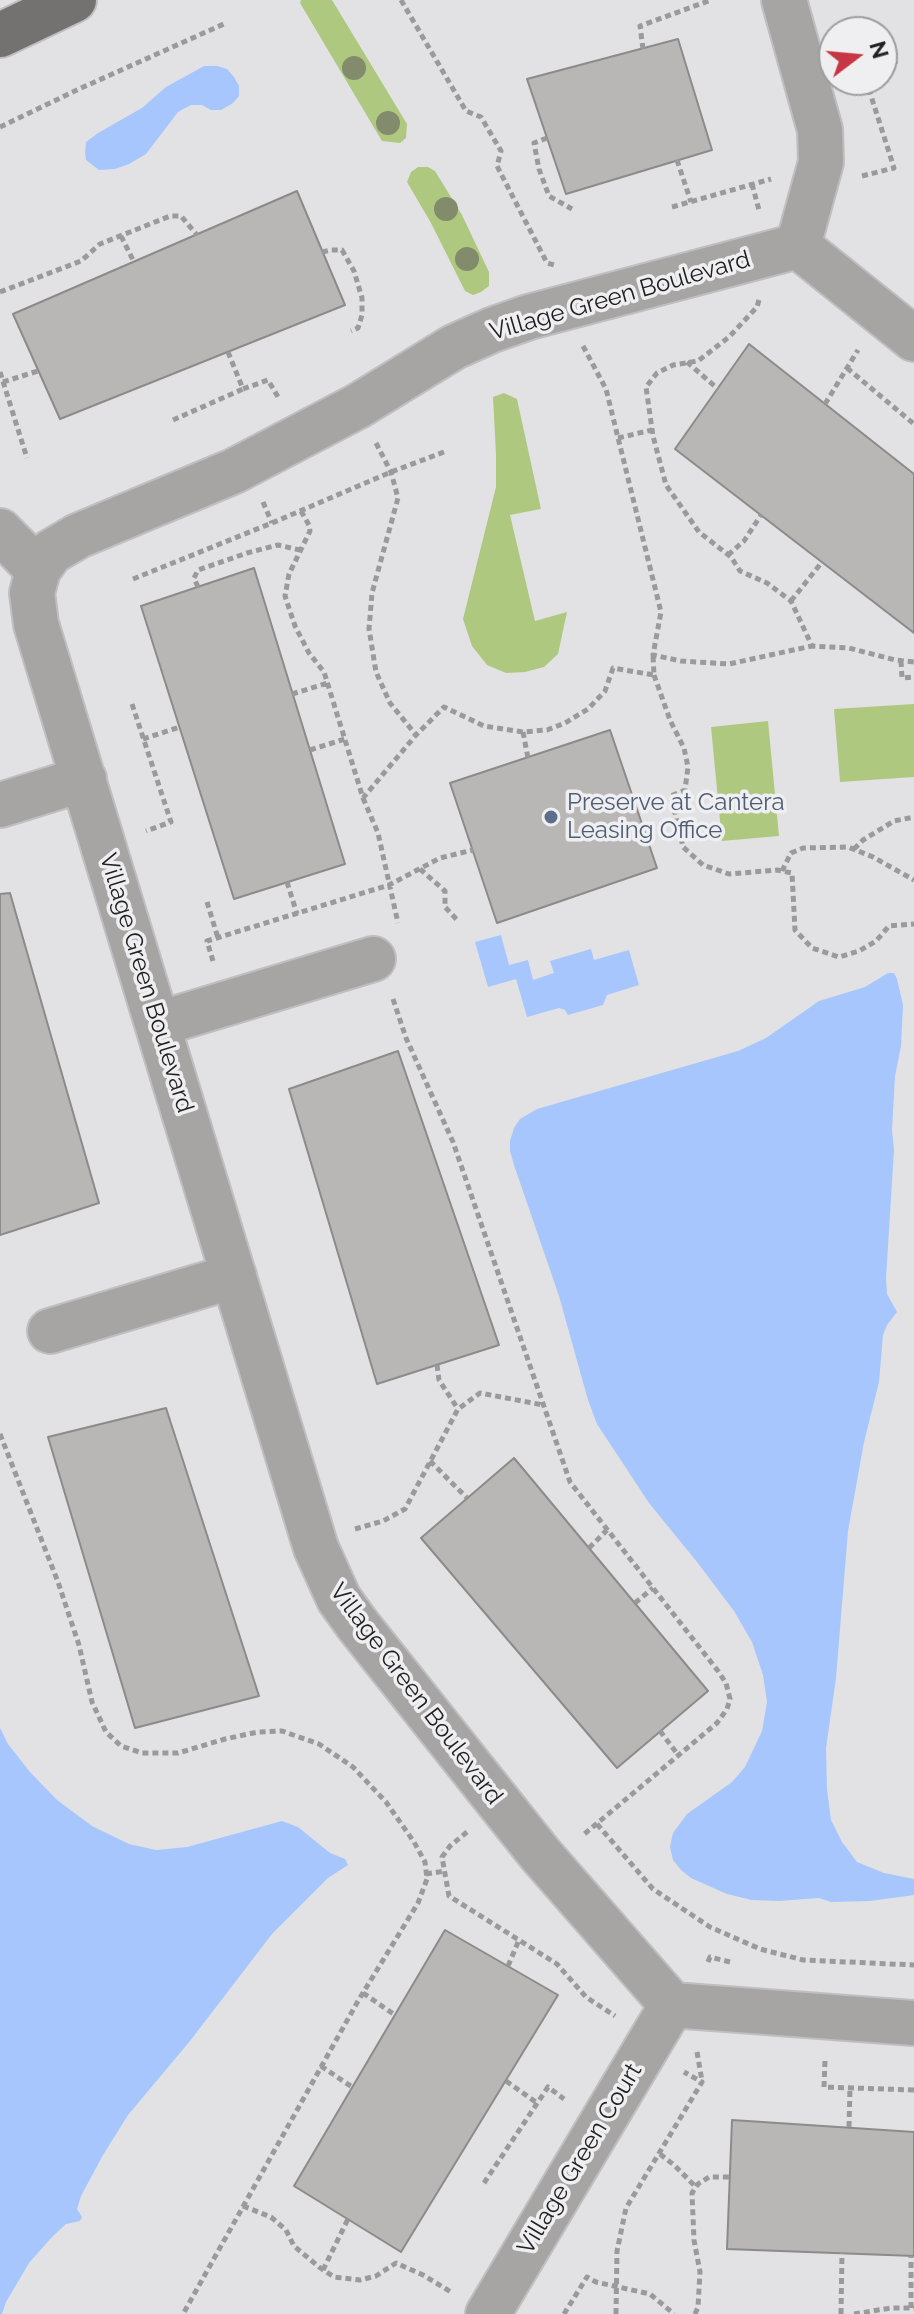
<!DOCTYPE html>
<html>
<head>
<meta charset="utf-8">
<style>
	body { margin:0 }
	#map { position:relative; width:914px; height:2314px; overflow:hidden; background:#e2e2e4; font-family:Raleway,sans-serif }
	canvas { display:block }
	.north { position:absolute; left:818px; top:16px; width:80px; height:80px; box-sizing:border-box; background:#efeff1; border:2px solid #9d9d9e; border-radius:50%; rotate:74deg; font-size:22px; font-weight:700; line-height:32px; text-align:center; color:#212122 }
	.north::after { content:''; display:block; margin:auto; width:28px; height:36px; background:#c73743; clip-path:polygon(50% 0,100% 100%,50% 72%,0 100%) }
</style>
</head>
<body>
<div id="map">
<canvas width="914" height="2314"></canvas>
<div class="north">N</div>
</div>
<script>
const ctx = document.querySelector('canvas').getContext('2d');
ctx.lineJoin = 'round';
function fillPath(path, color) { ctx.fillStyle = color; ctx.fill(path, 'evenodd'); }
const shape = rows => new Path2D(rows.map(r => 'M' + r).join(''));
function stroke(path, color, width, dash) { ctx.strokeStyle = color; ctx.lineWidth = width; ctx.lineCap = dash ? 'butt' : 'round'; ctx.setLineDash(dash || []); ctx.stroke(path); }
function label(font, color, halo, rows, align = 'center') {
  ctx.font = font + ' Raleway,sans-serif'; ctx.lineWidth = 7; ctx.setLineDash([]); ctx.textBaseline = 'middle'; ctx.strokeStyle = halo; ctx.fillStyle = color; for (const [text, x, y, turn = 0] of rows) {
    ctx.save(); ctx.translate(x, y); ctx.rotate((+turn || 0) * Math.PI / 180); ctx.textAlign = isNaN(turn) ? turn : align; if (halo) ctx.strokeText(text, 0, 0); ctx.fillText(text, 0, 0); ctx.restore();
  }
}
const green = shape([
	[301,0,332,0,407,124,406,138,400,143,382,141,300,3],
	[418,167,428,167,435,171,462,215,489,272,489,286,481,292,473,295,465,291,431,223,407,182,411,172],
	[504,393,517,399,541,509,510,515,535,621,567,612,558,654,544,667,525,672,506,673,487,665,472,646,463,619,496,487,496,455,493,397],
	[914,704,914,777,840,782,834,709],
	[768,721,779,836,722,841,711,727]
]);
const water = shape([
	[204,66,217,66,227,69,234,77,239,86,239,96,233,103,221,110,211,110,202,105,191,105,178,112,146,154,129,164,115,169,99,170,86,160,85,153,86,142,98,133,142,108,166,87],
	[501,935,509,965,528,960,533,980,554,973,550,961,591,949,594,960,629,950,639,985,607,995,603,1005,568,1015,565,1010,559,1008,527,1017,516,979,488,987,475,942],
	[888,973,894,973,897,979,903,1005,901,1046,895,1076,892,1130,894,1150,886,1278,887,1294,897,1312,887,1325,883,1335,879,1382,864,1442,848,1531,836,1678,826,1748,827,1790,831,1820,842,1842,857,1862,884,1873,914,1879,914,1895,870,1901,831,1902,819,1898,779,1901,752,1900,727,1894,691,1878,681,1870,673,1860,670,1847,673,1833,687,1814,732,1782,745,1767,762,1731,767,1702,763,1675,752,1642,734,1611,697,1562,649,1503,597,1424,588,1400,559,1296,514,1165,510,1151,510,1141,514,1128,520,1119,537,1109,738,1051,766,1038,819,1001,865,987],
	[0,1728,8,1744,30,1772,57,1800,92,1826,129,1844,156,1850,187,1847,282,1821,298,1827,330,1853,345,1859,348,1865,328,1878,272,1934,190,2041,128,2115,103,2155,81,2196,77,2209,82,2217,80,2221,66,2224,52,2237,29,2263,6,2302,2,2314,0,2314]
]);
const building = shape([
	[678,39,712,150,566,194,527,79,678,39],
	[297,191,345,305,60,419,13,314,297,191],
	[749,344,914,474,914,633,675,449,749,344],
	[254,568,345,864,234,899,141,606,254,568],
	[610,730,657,868,497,923,450,783,610,730],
	[10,893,99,1203,0,1235,0,894,10,893],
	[398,1051,499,1345,377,1384,289,1089,398,1051],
	[166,1408,259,1696,135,1728,48,1437,166,1408],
	[514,1458,708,1691,617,1768,421,1538,514,1458],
	[445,1930,558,1995,401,2252,294,2186,445,1930],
	[732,2120,914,2132,914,2256,727,2249,732,2120]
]);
const path = shape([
	[401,0,466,111,481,117,501,151,497,166,547,263,554,265],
	[643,49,640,26,711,0],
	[882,66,901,60],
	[0,127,79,89,226,23],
	[547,138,534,143,539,169,549,196,572,209],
	[677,160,691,202],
	[862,176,894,168,866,80],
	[752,184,759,210],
	[672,207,771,179],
	[121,236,134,262],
	[322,252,331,250,342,250,354,271,362,298,362,315,358,328,351,331],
	[0,292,81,261,100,244,170,216,181,216,197,235],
	[759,300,757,307,729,337,698,361,673,365,657,373,646,387,653,436,666,485,699,532,731,557,740,571,767,583,791,601,812,646,849,648,895,660,914,662],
	[583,346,606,389,661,612,653,655,681,661,729,664,812,646],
	[228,352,243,389,268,380,278,397],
	[687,362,718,389],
	[847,368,914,424],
	[0,372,27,458],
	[3,382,38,371],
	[825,404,858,350],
	[173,420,243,389],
	[618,438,652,430],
	[376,443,391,472,398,498,372,593,369,629,376,672,390,703,416,735],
	[263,502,272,523],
	[301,511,309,525,310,531,289,574,285,596,295,626,309,653,324,672,363,798,416,735,444,707,484,726,523,732,547,730,565,723,588,709,605,691,613,668,654,675,653,655],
	[728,555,744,541,761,515],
	[133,579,272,523,391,472,444,452],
	[198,587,194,578,198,570,247,553,278,545,300,550],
	[791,601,822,562],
	[901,661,902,678,914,677],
	[654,675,670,720,684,748,688,767,685,790,671,796,683,847,703,865,729,874,777,870,792,873,795,930,812,948,839,957,859,951,876,941,889,926,914,924],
	[292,694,328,683],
	[132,704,171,822,146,831],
	[523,732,528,758],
	[143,739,180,727],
	[310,750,345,739],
	[363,798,378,833,398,923],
	[854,849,863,840,894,821,914,817],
	[420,869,445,891,445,907,459,922],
	[782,871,791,853,803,848,848,847,873,857,914,880],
	[287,882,297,914],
	[207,902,218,938],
	[213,961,207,941,389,885,440,858,473,850],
	[393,999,406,1038,453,1142,570,1482,718,1671,726,1683,730,1699,727,1709,717,1723,582,1836],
	[437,1365,439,1380,458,1409],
	[0,1434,58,1582,79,1645,92,1702,106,1732,121,1746,142,1753,178,1753,225,1739,258,1732,282,1731,319,1744,353,1767,386,1802,414,1842,425,1862,427,1879,418,1903,358,2001,183,2314],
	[430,1461,467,1498],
	[355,1529,383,1521,405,1509,458,1409,480,1393,543,1405],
	[589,1548,607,1530],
	[635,1603,653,1588],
	[660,1731,679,1756],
	[597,1824,653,1889,710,1927,760,1949,803,1960,914,1965],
	[467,1832,450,1846,442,1857,449,1896,557,1964,586,1997,615,2016],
	[426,1874,445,1871],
	[708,1962,710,1957,730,1962],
	[508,1966,519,1940],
	[363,1993,395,2015],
	[697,2052,702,2081],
	[825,2061,824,2087,914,2090],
	[321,2066,352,2087],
	[506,2081,537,2103],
	[849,2127,850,2088],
	[660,2154,674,2165,696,2187],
	[484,2183,548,2087,564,2099],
	[243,2206,271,2217,286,2230,294,2246,319,2267,334,2277,360,2280,376,2276,396,2263,423,2275,451,2292],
	[323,2270,348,2219],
	[911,2308,911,2256],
	[564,2314,587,2277,596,2282,650,2294,674,2314],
	[616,2314,617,2251,626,2208,702,2082,684,2072],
	[695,2314,698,2307,700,2272,694,2240,692,2193,698,2184,709,2177,730,2177],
	[841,2314,842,2253],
	[854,2314,891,2308,914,2308]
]);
const minor = shape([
	[784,0,820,130,821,162,798,246],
	[914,339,798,246,529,317,492,330,454,347,358,406,234,471,78,536,51,552,38,570,32,593,36,624,316,1548,339,1599,357,1624,540,1854,672,2005,914,2023],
	[0,531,38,570],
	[0,805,84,779],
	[158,1024,373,959],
	[50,1331,234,1276],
	[488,2314,672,2005]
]);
const major = shape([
	[0,35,74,0]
]);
const trees = [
	[354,68],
	[388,123],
	[446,209],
	[467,259]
];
const markers = [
	[551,817,8,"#5c6f8a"]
];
const streetNames = [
	["Village Green Boulevard",620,296,-16],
	["Village Green Boulevard",146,983,73],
	["Village Green Boulevard",416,1694,53],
	["Village Green Court",580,2159,-59]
];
const serviceNames = [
	["Preserve at Cantera",567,803],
	["Leasing Office",567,831]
];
fillPath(green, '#afc880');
fillPath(water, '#a6c6fd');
fillPath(building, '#b9b6b6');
stroke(building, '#8d8b8a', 2);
stroke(minor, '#bfbfc1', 48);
stroke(major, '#bfbfc1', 48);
stroke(path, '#9a9a9b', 5, [6, 4]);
stroke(minor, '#a6a5a4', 44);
stroke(major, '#737271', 44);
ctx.fillStyle = '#828b6c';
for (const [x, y] of trees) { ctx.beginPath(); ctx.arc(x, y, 12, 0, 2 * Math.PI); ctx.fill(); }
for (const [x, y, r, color] of markers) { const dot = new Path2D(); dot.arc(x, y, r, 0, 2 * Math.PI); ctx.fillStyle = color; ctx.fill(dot); stroke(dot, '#efeff1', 3); }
label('24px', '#212122', '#efeff1', streetNames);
label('24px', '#4e5e75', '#efeff1', serviceNames, 'left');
</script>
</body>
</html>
